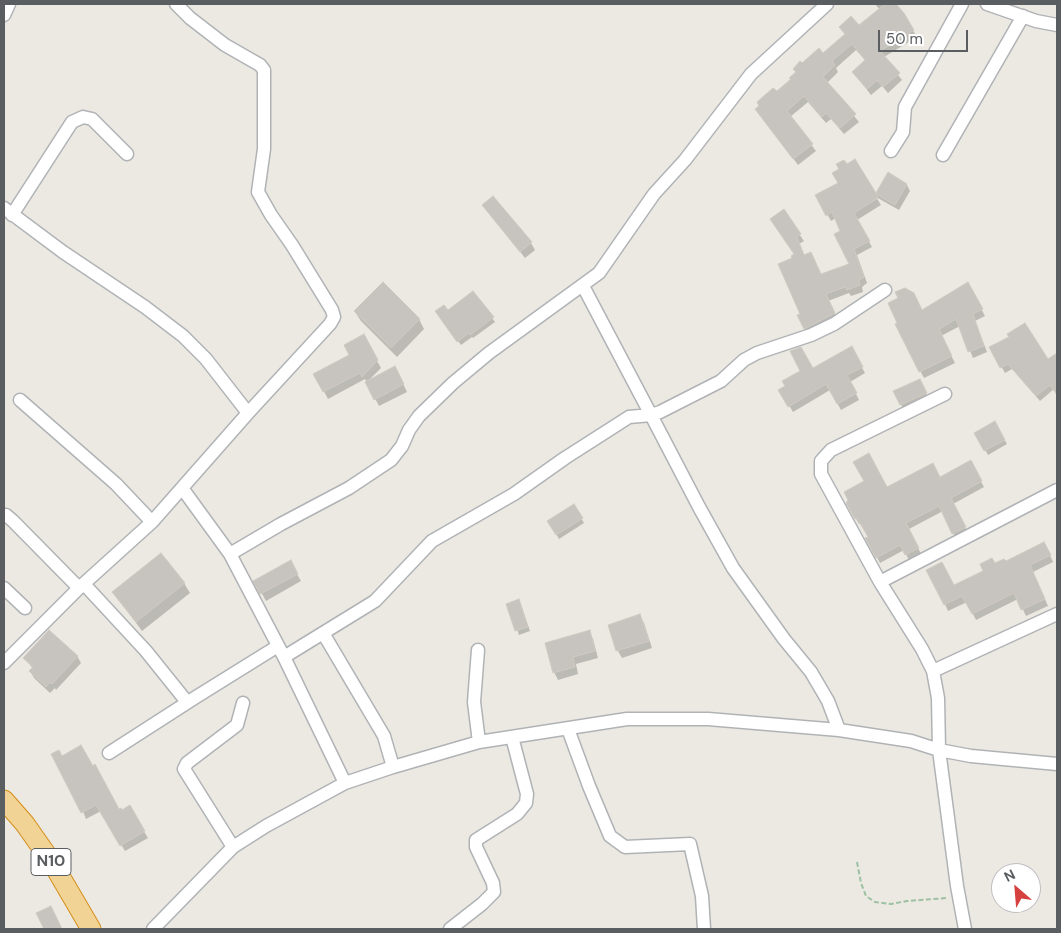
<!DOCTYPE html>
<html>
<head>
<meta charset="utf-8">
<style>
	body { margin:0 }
	#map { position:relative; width:1061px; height:933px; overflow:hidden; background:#ece9e2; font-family:"DM Sans",sans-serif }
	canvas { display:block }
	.frame { position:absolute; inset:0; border:5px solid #5b5e61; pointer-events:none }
	.north { position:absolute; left:991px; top:863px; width:50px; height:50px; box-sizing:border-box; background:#fff; border:1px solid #bdbfc0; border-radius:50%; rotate:333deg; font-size:14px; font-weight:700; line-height:20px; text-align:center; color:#5b5e61 }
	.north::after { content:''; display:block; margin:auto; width:18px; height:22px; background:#d5413f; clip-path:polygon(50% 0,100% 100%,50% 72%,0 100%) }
	.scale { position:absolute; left:878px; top:30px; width:90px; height:22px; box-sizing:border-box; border:2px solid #5b5e61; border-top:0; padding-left:6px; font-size:15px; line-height:18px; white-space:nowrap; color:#5b5e61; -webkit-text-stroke:4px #fff; paint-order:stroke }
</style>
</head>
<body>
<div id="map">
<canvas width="1061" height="933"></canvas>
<div class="frame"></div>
<div class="north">N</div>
<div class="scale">50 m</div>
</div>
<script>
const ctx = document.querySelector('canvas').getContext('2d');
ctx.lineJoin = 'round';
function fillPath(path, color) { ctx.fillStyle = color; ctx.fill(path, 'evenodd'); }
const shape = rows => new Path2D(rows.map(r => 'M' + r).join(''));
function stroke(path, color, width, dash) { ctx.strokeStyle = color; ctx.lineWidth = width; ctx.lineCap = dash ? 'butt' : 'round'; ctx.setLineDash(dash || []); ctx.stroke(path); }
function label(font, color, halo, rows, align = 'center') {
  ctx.font = font + ' "DM Sans",sans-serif'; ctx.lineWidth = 4; ctx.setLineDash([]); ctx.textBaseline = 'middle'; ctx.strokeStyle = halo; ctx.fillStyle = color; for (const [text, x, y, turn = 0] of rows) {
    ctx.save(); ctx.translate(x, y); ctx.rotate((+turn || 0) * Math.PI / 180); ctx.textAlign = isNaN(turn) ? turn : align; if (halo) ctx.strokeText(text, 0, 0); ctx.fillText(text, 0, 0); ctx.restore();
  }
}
const shadow = shape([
	[875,4,894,4,903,14,917,37,884,57,902,80,888,93,882,86,871,95,853,72,866,61,856,50,836,68,838,72,827,83,859,122,844,134,831,119,826,123,808,102,790,117,816,151,798,165,757,110,792,80,802,65,823,54,846,35,841,27,859,27,880,10],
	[888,174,907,185,910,191,899,210,876,197,881,205,857,220,872,247,857,255,867,283,862,287,863,292,851,296,849,293,828,301,838,320,808,334,805,328,801,315,794,259,796,255,783,211,804,241,799,244,805,256,821,275,850,264,842,232,836,218,831,221,817,196,876,196],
	[484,206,531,243,535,250,525,258],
	[968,284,985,316,975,321,987,352,973,358,960,326,941,336,955,363,924,378,896,325,914,294,922,311],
	[355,312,419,319,424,329,397,357,361,321],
	[447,312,492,318,495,322,473,338,472,337,461,345,439,316],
	[363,336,381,368,369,380,399,375,407,392,379,406,365,379,328,399,315,374,351,355],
	[991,347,1048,361,1057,355,1057,392,1056,392,1054,389,1040,401,1012,369,1005,373],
	[851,348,865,373,850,382,859,400,841,410,830,390,793,412,780,390,812,369],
	[922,385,928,398,903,409,901,404],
	[995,423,1007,444,988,455,976,433],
	[970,462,984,487,953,504,968,533,956,539,943,511,909,529,921,554,909,560,904,550,880,563,867,539,869,538,861,523,859,524,847,503,886,488,940,479],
	[574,506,584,523,559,539,549,521],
	[1048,551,1053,562,1033,572,1048,606,1026,616,1018,599,976,620,967,602,948,611,945,604,954,587,995,565],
	[290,562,301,581,266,601,255,581],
	[184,583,190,593,142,631,113,592],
	[508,605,521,605,530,631,519,635],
	[640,616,644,623,652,648,622,658,618,651,610,626],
	[589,632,593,639,598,658,576,664,578,674,558,680,554,672],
	[77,656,81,663,56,690,55,688,50,693,34,678,30,671,33,669,25,658],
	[62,758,92,767,119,811,121,812,129,807,148,838,125,851,101,811,86,819]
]);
const building = shape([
	[885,4,896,4,904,13,914,30,880,51,900,73,883,87,877,80,867,89,852,72,865,60,852,44,832,61,835,65,823,77,856,114,840,128,826,113,822,117,804,96,787,111,813,144,793,159,755,109,759,106,757,102,773,88,777,91,791,79,789,78,796,72,793,69,800,61,802,63,819,48,823,53,845,34,839,27,851,16,859,25,885,4],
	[855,159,876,193,888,172,907,184,895,205,876,194,878,198,854,213,870,241,854,249,864,277,859,280,860,285,847,290,845,287,826,294,835,313,804,329,797,315,800,314,778,264,792,258,791,256,794,254,770,219,784,209,801,234,797,237,804,255,811,252,821,274,849,264,834,234,840,231,832,212,826,216,815,195,838,183,832,173,839,169,836,164,844,160,847,164,855,159],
	[493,196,532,242,520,252,482,205,493,196],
	[383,282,420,319,391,348,354,311,383,282],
	[968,282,983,309,973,314,984,346,968,352,956,319,939,329,952,356,919,372,895,324,897,323,888,303,898,298,895,292,905,288,914,293,922,310,968,282],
	[473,291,494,317,470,335,469,333,457,342,435,311,444,305,448,310,473,291],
	[1025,323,1048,359,1057,353,1057,395,1050,385,1036,396,1008,364,1000,368,989,347,1009,337,1007,334,1025,323],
	[364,334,378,360,362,377,360,373,323,392,313,374,349,355,344,345,364,334],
	[852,346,863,367,847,375,857,393,837,404,826,384,788,407,778,390,785,386,782,381,800,371,790,351,801,347,813,368,852,346],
	[395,366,404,384,374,400,365,382,395,366],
	[920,379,927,393,900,405,893,391,920,379],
	[995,421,1005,440,984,451,974,433,995,421],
	[869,453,887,487,933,463,940,477,971,460,982,481,951,498,966,527,952,534,939,506,906,523,919,548,905,555,900,545,876,558,865,538,868,537,857,518,855,519,846,503,848,500,844,492,864,481,853,462,869,453],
	[574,504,583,518,556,535,547,521,574,504],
	[1044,542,1051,555,1030,565,1045,599,1021,610,1014,593,972,614,962,596,944,605,926,570,942,562,954,585,983,571,980,564,992,558,995,563,1004,559,1006,561,1044,542],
	[161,553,185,583,136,622,112,592,161,553],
	[291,560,298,574,260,594,253,581,291,560],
	[519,599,528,627,515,631,506,604,519,599],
	[640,614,649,641,616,651,608,625,640,614],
	[49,630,78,656,52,684,50,682,46,687,29,671,33,667,23,658,49,630],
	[590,630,595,651,573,657,575,667,553,673,545,643,590,630],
	[81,745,93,766,95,764,119,809,121,808,122,810,130,805,145,831,120,846,96,805,81,813,51,754,59,750,62,756,81,745],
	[51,906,62,929,44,929,36,913,51,906]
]);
const path = shape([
	[857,862,861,883,866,896,875,902,891,904,907,901,947,898]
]);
const minor = shape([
	[987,4,1036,21,1057,25],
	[4,15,9,4],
	[891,151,903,132,905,107,962,4],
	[943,155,1023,16],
	[4,208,63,252,145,307,183,336,206,359,248,413],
	[12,215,72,122,83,117,92,119,127,154],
	[945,394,831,450,821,461,821,474,880,582,922,649,933,671,938,698,939,750,957,886,965,929],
	[20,400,116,484,152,522],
	[182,488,230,554,284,657,345,783],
	[4,515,6,515,13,521,79,588],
	[230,554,281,524,349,488,391,460,402,446,409,430,419,416,453,383,489,353,599,273,654,194,685,160,751,74,827,4],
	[880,582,1057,490],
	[84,584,146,651,187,702],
	[4,588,25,608],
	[323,633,384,736,393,767],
	[478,650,474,702,479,742],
	[284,657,375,601,432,541,514,494,565,458,629,417,651,415,583,286],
	[4,663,79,588,152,522,248,413,330,324,334,317,332,310,292,245,271,215,258,192,264,149,264,70,260,65,225,45,190,18,176,4],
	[933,671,1057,614],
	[568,729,589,786,610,836,625,847,690,844,702,896,704,929],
	[839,730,828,701,811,672,784,639,733,568,699,507,651,415,660,412,721,381,744,360,757,353,811,335,834,324,885,290],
	[109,753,196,697,278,646],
	[233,847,184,769,187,763,237,725,243,703],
	[153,929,233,847,266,826,345,783,393,767,479,742,627,719,708,719,839,730,911,741,939,750,971,756,1057,764],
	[450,929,482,904,494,892,493,883,476,847,476,840,517,814,526,803,527,794,512,737]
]);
const highway = shape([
	[4,800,25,824,53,864,91,929]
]);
const shields = [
	[51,862,40]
];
const shieldNames = [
	["N10",51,862]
];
fillPath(shadow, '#0003');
fillPath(building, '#c7c4bf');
stroke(building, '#cfcac1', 1);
stroke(minor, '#b0b3b6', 15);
stroke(highway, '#d48e19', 21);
stroke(path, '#9cc1a3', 2, [5, 2.5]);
stroke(minor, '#fff', 12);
stroke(highway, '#f0d395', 19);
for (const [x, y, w] of shields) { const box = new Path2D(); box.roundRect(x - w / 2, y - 13.5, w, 27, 4); ctx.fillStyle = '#fff'; ctx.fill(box); stroke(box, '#5b5e61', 1); }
label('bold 16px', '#5b5e61', null, shieldNames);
</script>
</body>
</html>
